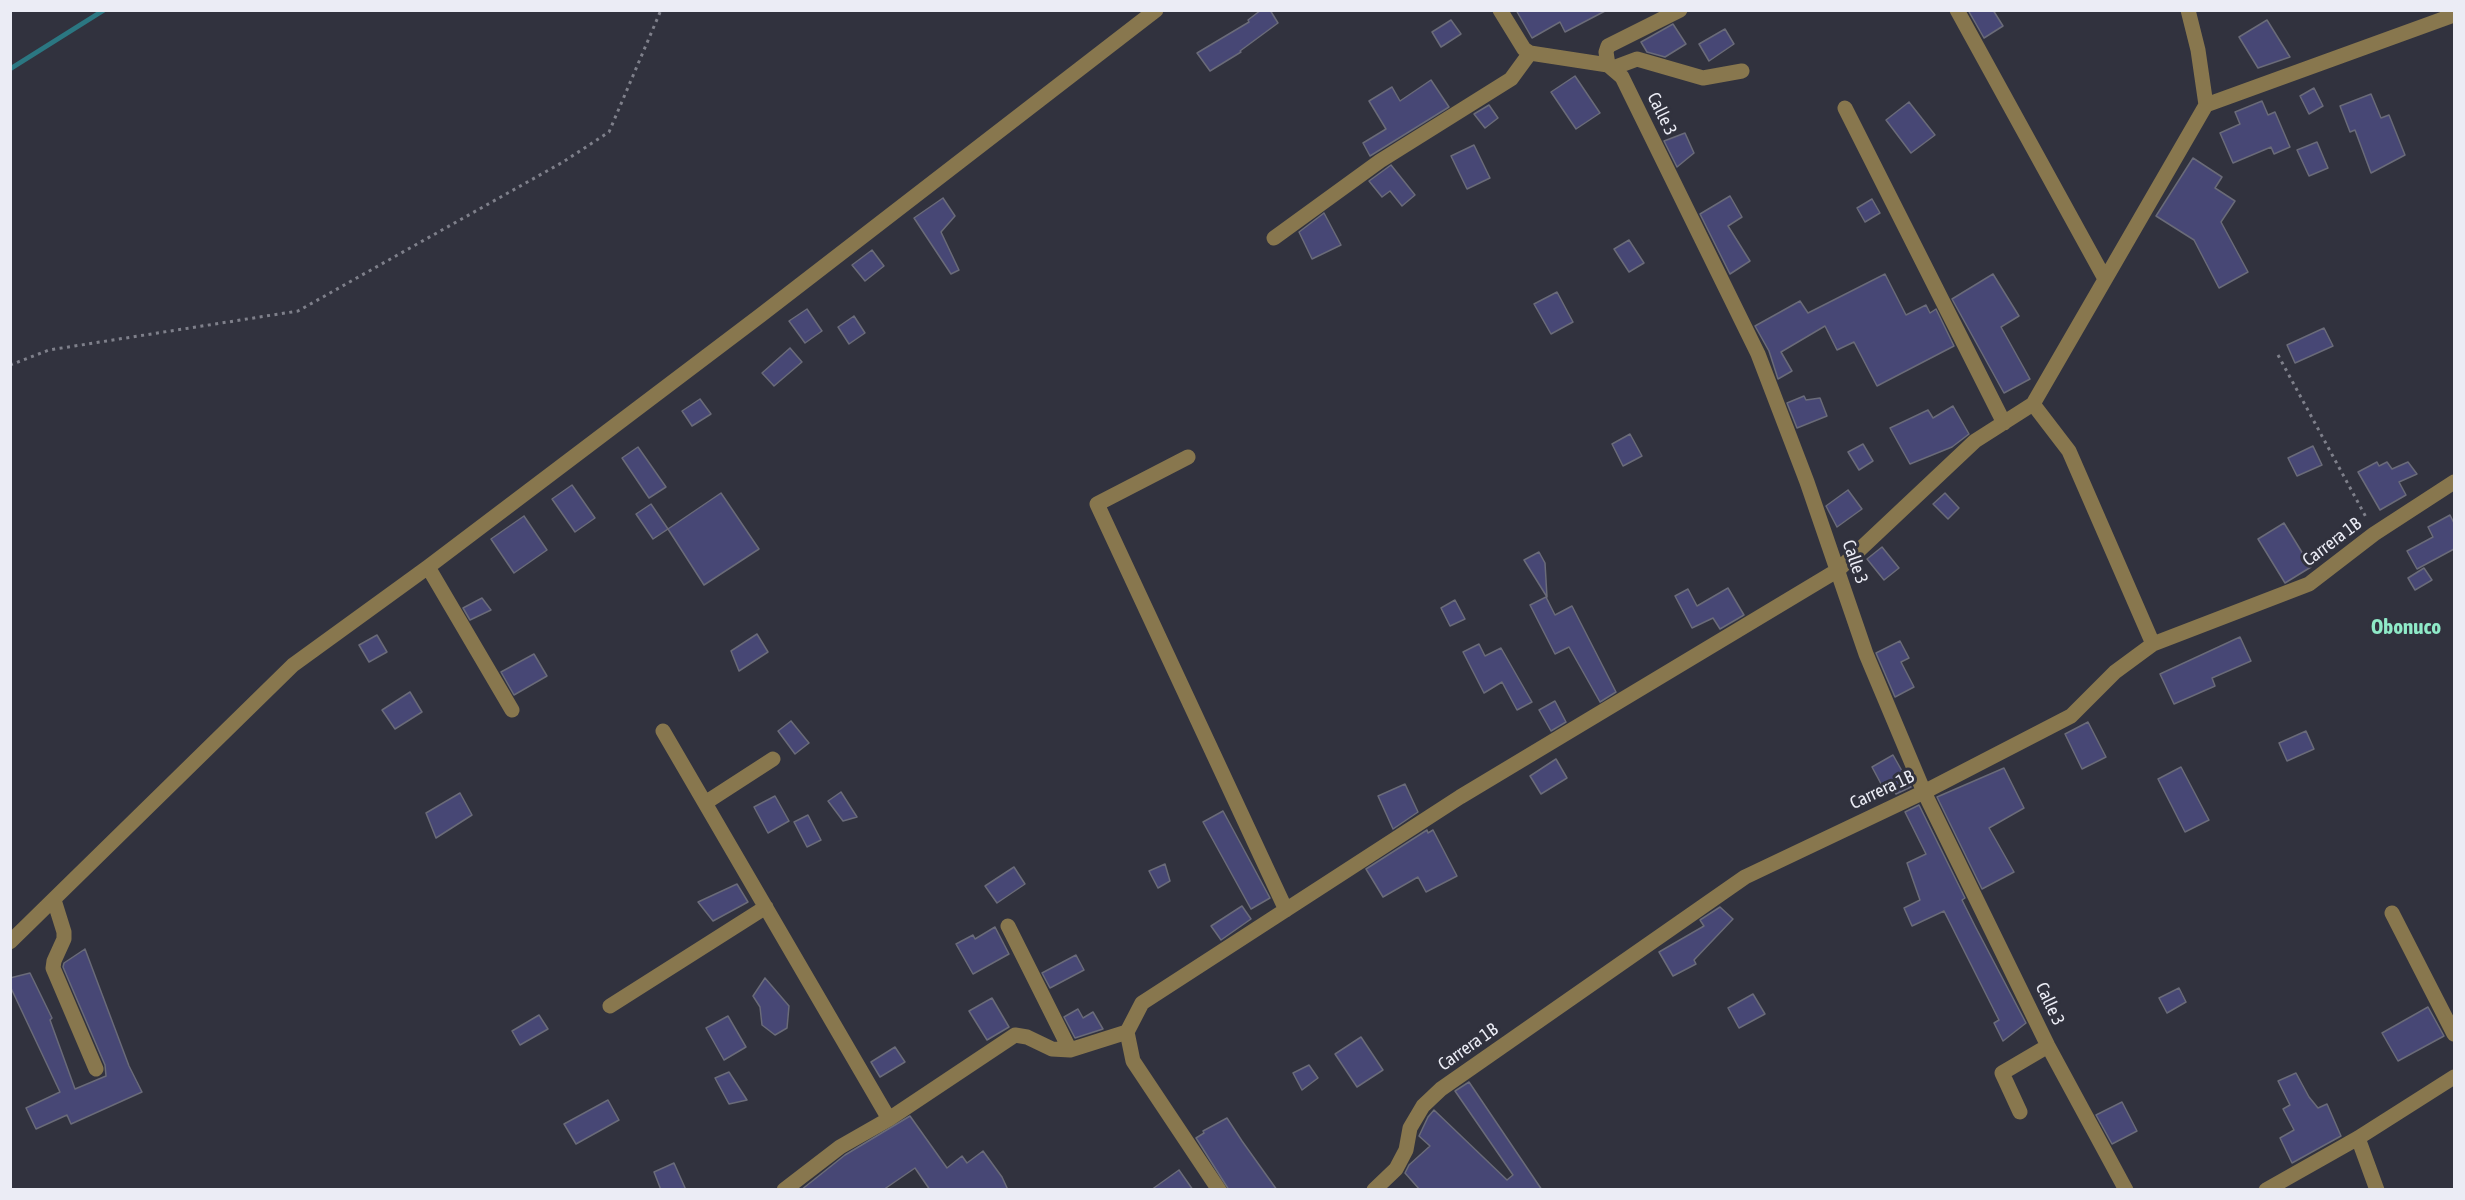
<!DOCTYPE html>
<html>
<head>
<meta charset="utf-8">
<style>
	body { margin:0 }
	#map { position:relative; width:2465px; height:1200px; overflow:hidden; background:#31323e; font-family:"Asap Condensed",sans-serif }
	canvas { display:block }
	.frame { position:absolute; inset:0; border:12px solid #ebecf5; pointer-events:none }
</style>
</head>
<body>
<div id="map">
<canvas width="2465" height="1200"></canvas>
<div class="frame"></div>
</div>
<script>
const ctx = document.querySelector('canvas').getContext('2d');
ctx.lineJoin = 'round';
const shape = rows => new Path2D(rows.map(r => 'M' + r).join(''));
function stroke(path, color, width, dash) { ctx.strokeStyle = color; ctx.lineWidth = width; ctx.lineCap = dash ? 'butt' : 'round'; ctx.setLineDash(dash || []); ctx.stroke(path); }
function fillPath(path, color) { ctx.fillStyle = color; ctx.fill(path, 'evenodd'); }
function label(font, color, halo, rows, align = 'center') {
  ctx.font = font + ' "Asap Condensed",sans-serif'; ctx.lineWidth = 6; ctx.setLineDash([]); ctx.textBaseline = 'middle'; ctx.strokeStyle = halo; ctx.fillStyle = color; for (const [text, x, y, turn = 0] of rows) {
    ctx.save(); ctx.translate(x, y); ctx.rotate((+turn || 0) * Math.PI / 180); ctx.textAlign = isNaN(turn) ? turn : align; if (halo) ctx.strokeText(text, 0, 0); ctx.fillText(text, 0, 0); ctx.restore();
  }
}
const stream = shape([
	[10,69,104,10]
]);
const building = shape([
	[1261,10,1270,10,1278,23,1240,51,1241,52,1210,71,1197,53,1249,22,1248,20,1261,10],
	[1516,10,1607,10,1565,32,1560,22,1532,38,1516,10],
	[1968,10,1993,10,2003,26,1984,38,1968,10],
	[1451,20,1461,34,1441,47,1432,32,1451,20],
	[2267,20,2290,57,2258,68,2239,37,2267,20],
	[1673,24,1686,44,1665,57,1647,52,1641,42,1673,24],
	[1725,29,1734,44,1709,61,1699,44,1725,29],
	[1575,76,1600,113,1576,129,1551,92,1575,76],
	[1431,80,1449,107,1370,156,1363,143,1386,129,1369,101,1392,87,1400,101,1431,80],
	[2314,88,2323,106,2309,114,2300,96,2314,88],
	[2371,94,2381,118,2389,115,2405,155,2371,173,2355,130,2350,132,2340,106,2371,94],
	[2262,101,2268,115,2275,112,2290,147,2274,154,2271,147,2233,163,2220,133,2240,124,2235,112,2262,101],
	[1909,102,1935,135,1911,153,1886,120,1909,102],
	[1489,105,1498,118,1485,128,1474,114,1489,105],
	[1685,133,1694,153,1677,167,1664,141,1685,133],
	[2317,142,2328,168,2309,176,2297,150,2317,142],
	[1474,145,1490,178,1467,189,1451,156,1474,145],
	[2193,158,2222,177,2215,188,2235,201,2221,222,2248,272,2219,288,2194,240,2156,216,2193,158],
	[1391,165,1415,195,1402,206,1390,191,1382,197,1369,181,1391,165],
	[1730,196,1742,217,1728,226,1750,261,1730,274,1700,214,1730,196],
	[943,198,955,216,941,232,959,270,951,274,914,218,943,198],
	[1872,199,1880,213,1865,222,1857,208,1872,199],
	[1324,213,1341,245,1312,259,1299,232,1324,213],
	[1629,240,1644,263,1629,272,1614,249,1629,240],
	[872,250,884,266,865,281,852,265,872,250],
	[1885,274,1906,315,1926,305,1930,313,1936,309,1954,346,1877,386,1854,342,1837,350,1825,326,1781,352,1792,371,1778,379,1769,351,1755,326,1800,301,1808,313,1885,274],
	[1993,274,2019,316,2001,327,2030,379,2004,393,1952,299,1993,274],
	[1557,292,1573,322,1551,334,1534,304,1557,292],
	[807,309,822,331,805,343,789,321,807,309],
	[854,316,865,333,849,344,838,327,854,316],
	[2324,328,2333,346,2295,363,2287,345,2324,328],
	[790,348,802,362,774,386,762,373,790,348],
	[1804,396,1806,400,1820,398,1827,416,1797,428,1787,403,1804,396],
	[700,399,711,414,692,426,682,411,700,399],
	[1953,406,1969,434,1952,447,1910,464,1890,428,1928,410,1933,418,1953,406],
	[1630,434,1642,456,1623,466,1612,444,1630,434],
	[1863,444,1873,461,1859,470,1848,452,1863,444],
	[2313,446,2322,465,2297,476,2288,458,2313,446],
	[638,447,666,487,649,498,622,458,638,447],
	[2377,462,2379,466,2387,462,2392,469,2408,462,2417,474,2399,482,2406,495,2380,510,2358,472,2377,462],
	[572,485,595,518,575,532,552,499,572,485],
	[1848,490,1862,509,1837,527,1826,506,1848,490],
	[721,493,759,549,704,585,668,529,721,493],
	[1945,493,1959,508,1948,519,1933,504,1945,493],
	[651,504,668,529,653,539,636,514,651,504],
	[2450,515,2454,523,2454,549,2417,569,2407,551,2433,537,2428,527,2450,515],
	[524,516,547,550,514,573,491,539,524,516],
	[2284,523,2311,567,2285,583,2258,539,2284,523],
	[1882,547,1899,568,1884,580,1867,559,1882,547],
	[1539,552,1545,563,1547,597,1524,560,1539,552],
	[2424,568,2432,580,2415,590,2408,578,2424,568],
	[1728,588,1744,615,1720,629,1713,618,1692,628,1675,596,1688,589,1697,606,1728,588],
	[1546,597,1555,615,1572,606,1616,692,1600,702,1569,647,1555,654,1530,605,1546,597],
	[482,598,491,610,470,620,463,608,482,598],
	[1455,600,1465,619,1450,626,1441,608,1455,600],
	[757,634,768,652,739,671,731,651,757,634],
	[377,635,387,652,369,662,359,645,377,635],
	[2240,637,2251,661,2212,678,2215,686,2174,704,2160,674,2240,637],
	[1900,641,1909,658,1901,662,1914,687,1895,697,1876,653,1900,641],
	[1479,644,1485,656,1501,648,1532,702,1517,710,1502,682,1484,693,1463,652,1479,644],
	[534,654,547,676,514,695,501,672,534,654],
	[410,692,422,712,395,729,382,710,410,692],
	[1555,701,1566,722,1551,731,1539,710,1555,701],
	[791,721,809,743,795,754,778,731,791,721],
	[2088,722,2106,757,2082,769,2065,734,2088,722],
	[2306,731,2314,749,2287,761,2279,743,2306,731],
	[1893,755,1911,787,1896,794,1894,791,1887,795,1872,767,1893,755],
	[1556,759,1567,778,1541,794,1530,776,1556,759],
	[2181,767,2209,820,2185,832,2158,779,2181,767],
	[2004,768,2024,808,1989,828,2014,872,1982,889,1937,797,2004,768],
	[1405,784,1418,812,1393,829,1378,796,1405,784],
	[841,792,857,817,843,821,828,801,841,792],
	[460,793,472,815,436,838,426,813,460,793],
	[775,796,789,821,768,833,754,807,775,796],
	[1919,805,1965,898,1962,900,1975,926,2026,1023,2003,1041,1994,1023,1999,1020,1944,911,1912,926,1904,908,1920,900,1907,863,1926,854,1905,812,1919,805],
	[1223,811,1270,898,1251,909,1203,822,1223,811],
	[808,815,821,840,807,847,794,822,808,815],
	[1427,830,1428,833,1433,830,1457,876,1426,892,1418,877,1383,897,1366,869,1427,830],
	[1165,864,1170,881,1158,888,1149,871,1165,864],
	[1014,867,1025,884,997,903,985,886,1014,867],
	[737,884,748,902,713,921,698,902,737,884],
	[1242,906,1251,919,1221,940,1211,926,1242,906],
	[1720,907,1733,919,1694,960,1696,964,1673,976,1659,952,1704,926,1700,920,1720,907],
	[995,927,1009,954,973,974,956,944,973,935,975,939,995,927],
	[85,949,129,1066,142,1092,71,1124,67,1115,36,1129,26,1108,60,1092,10,986,10,978,30,973,52,1018,50,1020,75,1089,106,1076,105,1065,63,967,64,963,85,949],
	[1076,955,1084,970,1050,988,1042,973,1076,955],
	[765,978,789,1006,787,1028,775,1035,762,1025,760,1007,753,996,765,978],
	[2179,988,2186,1002,2167,1013,2159,998,2179,988],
	[1753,994,1765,1014,1739,1028,1728,1008,1753,994],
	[992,998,1009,1027,987,1040,969,1011,992,998],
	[2428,1007,2444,1036,2398,1061,2382,1033,2428,1007],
	[1078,1009,1083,1018,1093,1012,1103,1029,1075,1038,1064,1017,1078,1009],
	[539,1015,548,1029,520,1045,512,1031,539,1015],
	[728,1016,746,1047,724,1060,706,1028,728,1016],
	[1361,1037,1383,1070,1357,1087,1335,1054,1361,1037],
	[895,1047,905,1062,880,1077,871,1062,895,1047],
	[1309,1065,1318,1078,1302,1090,1293,1073,1309,1065],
	[729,1072,747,1100,729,1104,715,1078,729,1072],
	[2296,1073,2309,1097,2318,1108,2327,1104,2341,1136,2292,1163,2280,1138,2294,1130,2283,1109,2290,1105,2278,1081,2296,1073],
	[1469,1082,1542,1190,1420,1190,1405,1173,1409,1165,1430,1146,1419,1136,1428,1117,1434,1110,1507,1180,1513,1175,1455,1091,1469,1082],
	[608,1100,619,1120,576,1144,564,1124,608,1100],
	[2122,1102,2137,1131,2112,1144,2096,1115,2122,1102],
	[910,1116,947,1168,962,1156,967,1163,983,1151,1002,1177,1008,1190,930,1190,915,1168,883,1190,801,1190,845,1155,910,1116],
	[1227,1118,1242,1141,1277,1190,1229,1190,1196,1138,1204,1133,1203,1131,1227,1118],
	[674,1163,686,1190,661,1190,654,1172,674,1163],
	[1179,1170,1193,1190,1151,1190,1179,1170]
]);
const path = shape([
	[2278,355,2367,519],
	[10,365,49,350,298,311,563,162,609,132,661,10]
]);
const minor = shape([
	[1500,10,1524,49,1530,53,1608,65,1622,77,1758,354,1807,482,1866,654,1924,792,2048,1046,2126,1190],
	[1957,10,2105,279],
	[1608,65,1606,52,1608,46,1680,10],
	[1613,68,1637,59,1703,78,1742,71],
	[2206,105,2454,15],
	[1845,108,2004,423],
	[1274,238,1380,161,1511,79,1530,53],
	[2033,404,2069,451,2153,644],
	[1188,457,1097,504,1286,910],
	[428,567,512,710],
	[663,731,889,1119],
	[705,803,773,759],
	[54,900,64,932,64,939,54,961,53,968,96,1069],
	[2392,913,2454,1034],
	[1008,926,1070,1050],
	[10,942,293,665,428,567,761,315,1156,10],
	[610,1006,766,907],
	[2020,1112,2002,1073,2048,1046],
	[2358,1138,2377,1190],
	[784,1190,840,1147,889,1119,1015,1035,1027,1037,1052,1049,1070,1050,1127,1032],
	[1219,1190,1133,1061,1127,1032,1142,1003,1460,797,1838,570,1975,441,2033,404,2206,105,2198,50,2188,10],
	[1374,1190,1396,1169,1406,1150,1410,1128,1423,1106,1441,1089,1745,877,1924,792,2071,716,2115,672,2153,644,2309,584,2374,534,2454,482],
	[2266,1190,2358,1138,2454,1077]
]);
const streetNames = [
	["Calle 3",1662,114,64],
	["Carrera 1B",2332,542,-37],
	["Calle 3",1855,562,71],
	["Carrera 1B",1882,790,-25],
	["Calle 3",2050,1004,65],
	["Carrera 1B",1468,1047,-35]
];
const quarterNames = [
	["Obonuco",2406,627]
];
stroke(stream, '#2b7782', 5);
fillPath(building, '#474775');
stroke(building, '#6a6b79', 1.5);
stroke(path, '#7f808b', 3, [3, 4.5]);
stroke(minor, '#88774e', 15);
label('18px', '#ebecf5', '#31323e', streetNames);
label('bold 21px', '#8feac8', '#31323e', quarterNames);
</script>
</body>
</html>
